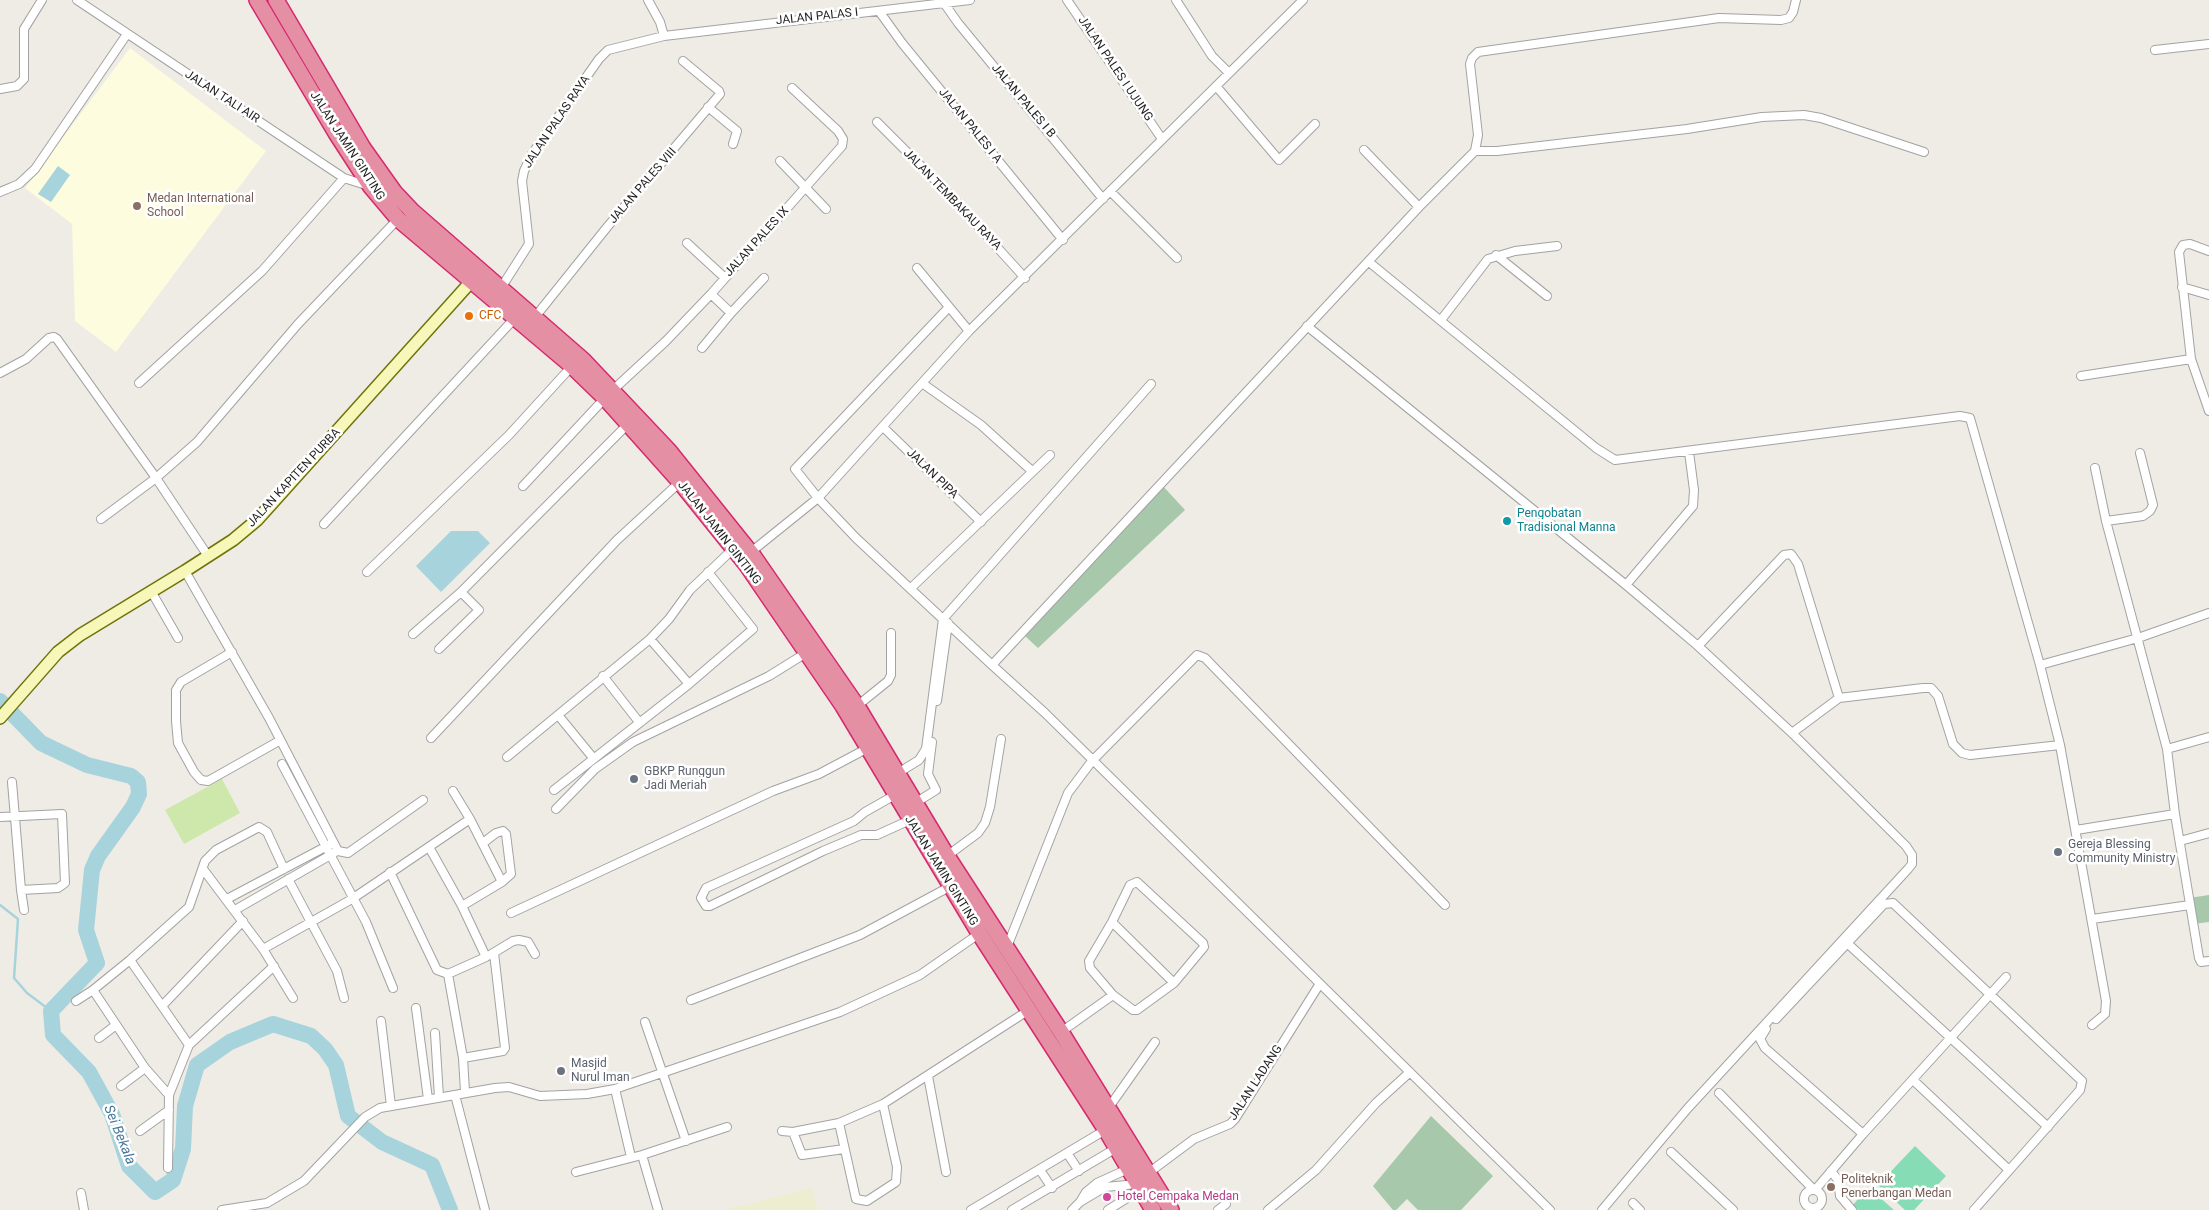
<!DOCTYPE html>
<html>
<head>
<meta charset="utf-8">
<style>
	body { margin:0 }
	canvas { display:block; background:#efebe5 }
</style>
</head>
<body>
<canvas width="2209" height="1210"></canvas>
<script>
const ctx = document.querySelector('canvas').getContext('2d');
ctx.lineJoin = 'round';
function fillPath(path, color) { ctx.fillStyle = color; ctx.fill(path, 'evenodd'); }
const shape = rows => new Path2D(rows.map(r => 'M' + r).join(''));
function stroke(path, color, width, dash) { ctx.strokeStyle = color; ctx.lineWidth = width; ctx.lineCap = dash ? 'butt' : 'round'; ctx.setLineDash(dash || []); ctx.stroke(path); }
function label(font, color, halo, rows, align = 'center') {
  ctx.font = font + ' Roboto,sans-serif'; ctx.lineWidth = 5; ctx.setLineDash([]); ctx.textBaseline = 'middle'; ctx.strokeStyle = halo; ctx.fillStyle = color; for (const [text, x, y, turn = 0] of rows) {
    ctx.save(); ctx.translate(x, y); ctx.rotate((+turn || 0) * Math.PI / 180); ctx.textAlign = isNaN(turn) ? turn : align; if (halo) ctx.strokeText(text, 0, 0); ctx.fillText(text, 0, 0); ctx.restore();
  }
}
const education = shape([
	[130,48,266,151,116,352,75,321,72,224,25,188]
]);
const farmland = shape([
	[812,1188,818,1210,722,1210]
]);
const grass = shape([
	[222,779,240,813,184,844,165,810]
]);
const cemetery = shape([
	[1162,485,1185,510,1038,648,1025,636],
	[2209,895,2209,922,2193,924,2189,898],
	[1431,1116,1493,1176,1461,1210,1418,1210,1407,1199,1396,1210,1393,1210,1373,1186]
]);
const pitch = shape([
	[1915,1146,1946,1176,1914,1210,1905,1210,1878,1185],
	[1868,1187,1894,1210,1858,1210,1853,1205]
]);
const water = shape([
	[58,166,70,175,51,202,38,194],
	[451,531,478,531,490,543,441,592,416,566]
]);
const stream = shape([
	[0,905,18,919,14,978,27,993,51,1011]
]);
const river = shape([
	[0,701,41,743,87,765,131,776,138,782,139,794,133,807,98,856,92,870,86,930,97,963,51,1011,53,1035,89,1072,112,1114,129,1166,155,1192,173,1180,183,1149,185,1106,197,1065,230,1042,273,1024,311,1036,325,1049,336,1065,348,1116,382,1142,432,1165,450,1210]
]);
const street = shape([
	[77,0,344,178,369,186],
	[1067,0,1162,139],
	[1176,0,1212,56,1229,73],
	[944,3,958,23,1103,199],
	[879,11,902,43,1063,240],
	[664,36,970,0],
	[2155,50,2209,44],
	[1216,86,1279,160,1315,124],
	[0,89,17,86,24,79,24,29,42,0],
	[708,107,737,131,733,144],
	[877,122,946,191,1025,278],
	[1364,150,1419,207],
	[1475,151,1497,151,1687,129,1762,117,1804,115,1821,118,1924,152],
	[780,161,826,209],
	[1110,191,1177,258],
	[0,192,19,184,35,169,127,34],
	[687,243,725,278],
	[2209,251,2190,244,2183,245,2179,252,2191,359,2209,411],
	[1496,255,1547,296],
	[1369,262,1596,448,1615,460,1960,416,1970,418,2040,665,2060,745,2106,1001,2105,1014,2092,1025],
	[917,268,969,331],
	[2182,287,2209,295],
	[501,288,529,244,522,181,524,171,532,154,599,59,608,50,664,36,660,22,648,0],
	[949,307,795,469,818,498,856,538,992,665],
	[731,313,764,278],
	[535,317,608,226,720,94,719,91,683,61],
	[1441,320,1488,259,1515,251,1557,246],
	[1307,326,1626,585,1698,646,1792,733,1906,846,1912,855,1912,864,1908,869,1688,1108,1602,1210],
	[702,348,731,313,711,294],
	[0,373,26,359,49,338,54,337,57,339,156,478,208,556],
	[2081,376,2191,359],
	[139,383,262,271,344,178],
	[922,383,981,425,1032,471],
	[613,390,666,341,711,294,842,146,843,139,838,131,792,88],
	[883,427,981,522],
	[2095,468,2106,521,2167,749,2175,814,2199,958,2201,962,2209,961],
	[523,486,605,398],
	[101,519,156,478,197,442,298,324,398,219],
	[2106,521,2143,516,2150,511,2153,505,2140,453],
	[324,524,514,319],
	[751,552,818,498,969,331,1303,0],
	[185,571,269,718,338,851,348,853,423,800],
	[367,572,509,435,572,366],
	[1626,585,1693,506,1694,490,1689,452],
	[911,588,1050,455],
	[151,591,178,638],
	[413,634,461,592,628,424],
	[650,639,689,684],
	[1698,646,1784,555,1791,554,1798,564,1839,698],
	[439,649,479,610,461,592],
	[232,652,181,682,176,690,176,721,178,743,194,772,201,780,208,781,279,741],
	[2040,665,2138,638,2209,613],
	[603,676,639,722],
	[937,701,948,623],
	[857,706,888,681,891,675,891,633],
	[558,715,594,759],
	[1792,733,1839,698,1923,688,1931,688,1938,696,1953,744,1962,753,1970,755,2060,745],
	[431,738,617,540,680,482],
	[2167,749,2209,737],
	[507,757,650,639,669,619,690,590,733,549],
	[282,764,366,922,393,988],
	[898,773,919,760,926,749,943,619,1151,384],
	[12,782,21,890],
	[554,790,689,684,753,629,708,572],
	[453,791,470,819],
	[895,795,865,812,854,821,706,888,701,898,706,906,710,906,823,851,861,835,877,835,910,820],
	[915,803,936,790,928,774,932,742],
	[556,809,595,769,633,742,769,676,806,653],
	[0,817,62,814,65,883,58,888,21,890,24,910],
	[2076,830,2175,814],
	[2180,841,2209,833],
	[429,847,462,906,486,957,448,974],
	[947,856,978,833,985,823,990,807,1001,739],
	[203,869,263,949,293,998],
	[390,872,437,970,448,974,463,1058,465,1092],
	[288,879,337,971,344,998],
	[227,899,329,845],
	[462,906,502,882,511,874,506,834,503,831,496,833,483,843],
	[235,910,334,853],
	[511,913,773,791,819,774,868,748],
	[2092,919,2190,905],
	[1112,922,1174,983],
	[1847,943,2048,1127],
	[1007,947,1068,793,1092,761,1197,655,1205,658,1445,905],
	[263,949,352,899,470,819,502,882],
	[490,955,513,941,519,940,528,942,535,954],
	[130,960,93,990,145,1068,169,1095],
	[691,1000,860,935,951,886],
	[76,1001,93,990],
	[163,1005,243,921],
	[416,1008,428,1099],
	[1776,1019,1884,904,1893,903,2082,1081,2080,1090,1974,1210],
	[381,1021,391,1106],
	[645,1022,686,1141],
	[1766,1029,1760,1039,1765,1048,1863,1134],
	[1061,1032,1113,995,1090,968,1089,961,1112,922,1130,885,1137,882,1203,943,1204,947,1174,983,1137,1010,1133,1010,1113,995],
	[435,1033,439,1097],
	[99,1038,116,1025],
	[189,1045,274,966],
	[463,1058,503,1051,505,1048,494,953],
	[928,1076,946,1172],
	[1913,1080,2009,1170],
	[121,1086,145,1068],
	[615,1089,631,1157],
	[1719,1093,1814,1190],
	[455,1095,485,1210],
	[883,1104,1029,1010],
	[1107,1110,1155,1042],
	[839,1123,856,1199,867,1201,896,1182,897,1167,883,1104,839,1123,793,1132,802,1155,844,1149],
	[140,1131,169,1110],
	[782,1131,793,1132],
	[1671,1152,1733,1210],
	[1067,1153,1079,1171],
	[642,1155,658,1210],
	[168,1168,169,1095,189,1045,130,960,189,907,205,861,216,850,259,827,267,832,284,869],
	[1040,1170,1052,1188],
	[1831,1171,1838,1180,1840,1196,1852,1210],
	[576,1172,642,1155,727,1127],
	[1147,1174,1194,1139,1230,1124,1235,1119,1319,985],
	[1815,1190,1863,1134,2006,977],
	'1804 1199a9 9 0 1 1 18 0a9 9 0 1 1-18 0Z',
	[81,1193,84,1210],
	[1080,1202,1105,1187,1137,1184],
	[1633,1203,1640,1210],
	[222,1210,267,1203,304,1181,365,1117,380,1108,495,1088,509,1087,540,1096,587,1094,615,1089,840,1012,920,975,980,933],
	[971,1210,1107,1129],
	[1012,1210,1118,1147],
	[1072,1210,1080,1202,1086,1192,1097,1183,1128,1169],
	[1108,1210,1140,1190],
	[1218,1210,1226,1204],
	[1268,1210,1316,1170,1376,1103,1410,1072],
	[1550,1210,1045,713,992,665,1419,207,1475,151,1478,135,1470,64,1472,58,1478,52,1719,18,1781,20,1789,18,1793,12,1796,0]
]);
const secondary = shape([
	[0,718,58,652,80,635,185,571,233,540,257,520,477,275]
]);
const highway = shape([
	[257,0,336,133,371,187,398,219,572,366,605,398,680,482,746,564,843,706,979,933,1106,1130,1153,1210],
	[276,0,363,148,395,193,412,211,583,360,669,451,754,557,857,706,947,856,1061,1032,1171,1210]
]);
const markers = [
	[137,206,5,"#8d6e63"],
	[469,316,5,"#e8710a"],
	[1507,521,5,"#0f9aa8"],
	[634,779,5,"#6b7280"],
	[2058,852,5,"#6b7280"],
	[561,1071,5,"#6b7280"],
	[1831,1187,5,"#8d6e63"],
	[1107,1197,5,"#d1479c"]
];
const streetNames = [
	["JALAN PALAS I",817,17,-6],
	["JALAN PALES I UJUNG",1115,69,56],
	["JALAN TALI AIR",222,97,33],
	["JALAN PALES I B",1023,101,50],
	["JALAN PALAS RAYA",557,122,-56],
	["JALAN PALES I A",970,126,51],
	["JALAN JAMIN GINTING",347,146,57],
	["JALAN PALES VIII",643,186,-49],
	["JALAN TEMBAKAU RAYA",952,200,46],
	["JALAN PALES IX",757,242,-48],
	["JALAN PIPA",932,474,44],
	["JALAN KAPITEN PURBA",294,478,-47],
	["JALAN JAMIN GINTING",719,533,52],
	["JALAN JAMIN GINTING",941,871,58],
	["JALAN LADANG",1256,1083,-57]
];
const educationNames = [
	["Medan International",147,199],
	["School",147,213],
	["Politeknik",1841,1180],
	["Penerbangan Medan",1841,1194]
];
const foodNames = [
	["CFC",479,316]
];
const cultureNames = [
	["Pengobatan",1517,514],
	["Tradisional Manna",1517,528]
];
const worshipNames = [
	["GBKP Runggun",644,772],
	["Jadi Meriah",644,786],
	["Gereja Blessing",2068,845],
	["Community Ministry",2068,859],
	["Masjid",571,1064],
	["Nurul Iman",571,1078]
];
const hotelNames = [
	["Hotel Cempaka Medan",1117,1197]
];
const waterNames = [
	["Sei Bekala",119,1135,68]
];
fillPath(education, '#fefcdf');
fillPath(farmland, '#edeed1');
fillPath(grass, '#cee8ac');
fillPath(cemetery, '#a7c8aa');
fillPath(pitch, '#85dcb5');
fillPath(water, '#a7d3dc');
stroke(stream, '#a7d3dc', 2.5);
stroke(river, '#a7d3dc', 16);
stroke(street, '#a3a3a3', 10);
stroke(secondary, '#6f7408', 14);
stroke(highway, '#d7296f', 18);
stroke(street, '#fff', 8);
stroke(secondary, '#f8f7ba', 11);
stroke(highway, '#e58fa4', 15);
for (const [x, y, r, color] of markers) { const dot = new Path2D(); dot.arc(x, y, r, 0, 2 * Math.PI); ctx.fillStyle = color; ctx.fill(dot); stroke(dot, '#fff', 2); }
label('12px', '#1f1f1f', '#fff', streetNames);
label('12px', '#785e54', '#fff', educationNames, 'left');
label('12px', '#c56008', '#fff', foodNames, 'left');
label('12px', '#0d838f', '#fff', cultureNames, 'left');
label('12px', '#5b616d', '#fff', worshipNames, 'left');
label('12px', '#b23c85', '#fff', hotelNames, 'left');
label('italic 14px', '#47789c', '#fff', waterNames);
</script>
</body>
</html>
